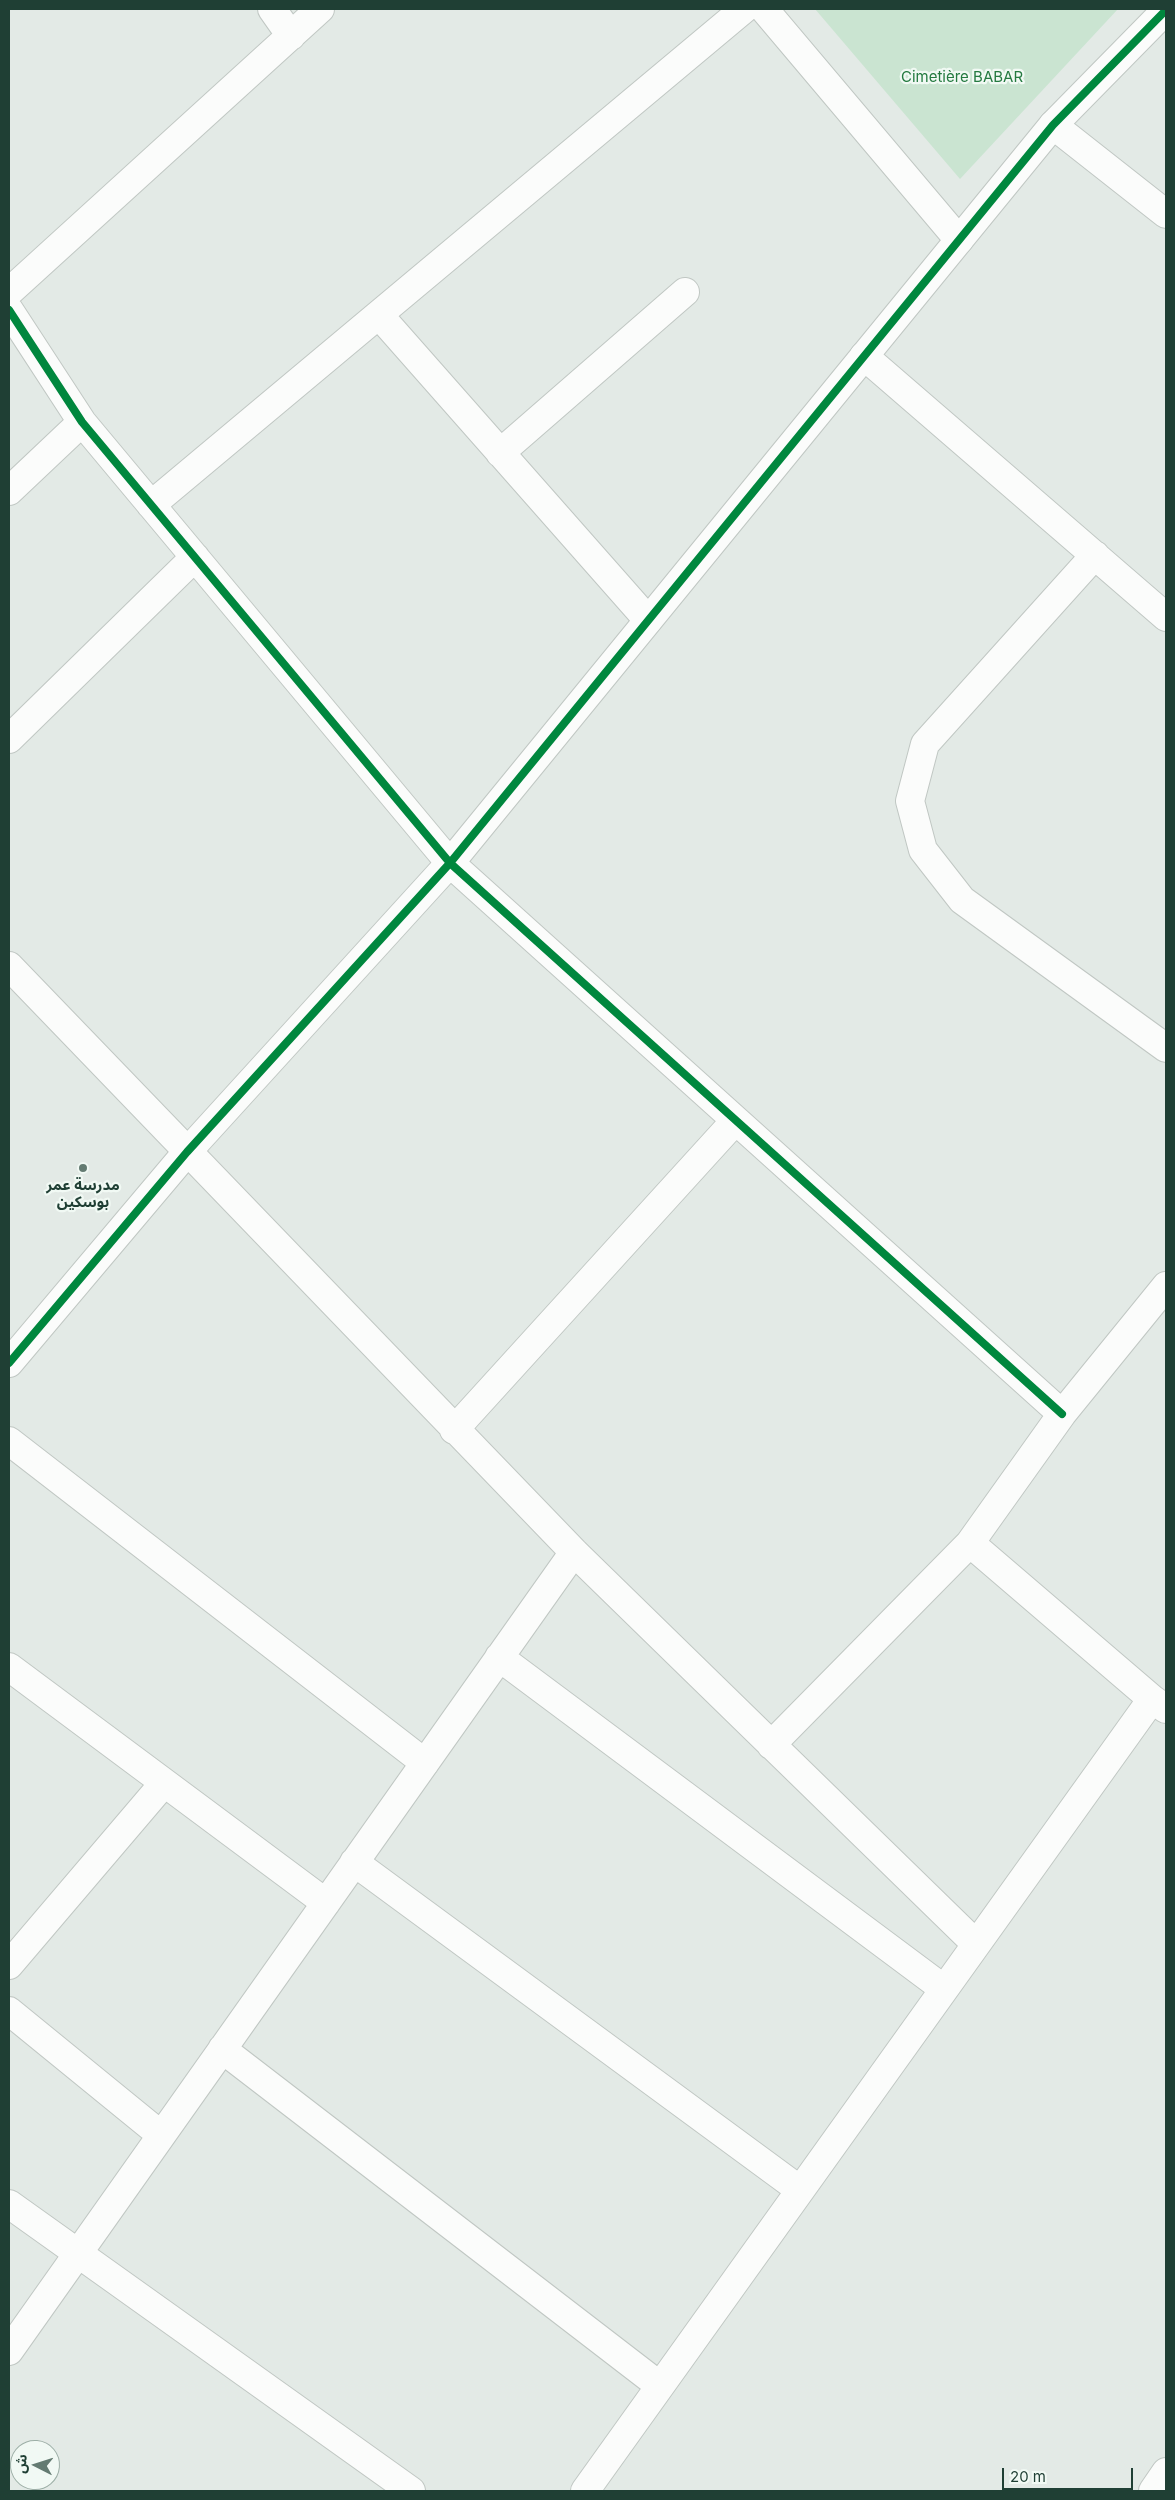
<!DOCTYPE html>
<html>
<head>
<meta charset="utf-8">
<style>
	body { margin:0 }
	#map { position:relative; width:1175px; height:2500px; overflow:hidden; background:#e3eae6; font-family:Inter,"Noto Sans Arabic",sans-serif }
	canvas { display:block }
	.frame { position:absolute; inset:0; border:10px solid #1f3f34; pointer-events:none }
	.north { position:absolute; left:10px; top:2440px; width:50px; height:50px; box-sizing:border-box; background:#f1f9f4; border:1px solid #9dafa7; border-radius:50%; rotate:275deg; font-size:14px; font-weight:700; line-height:20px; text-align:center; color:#1f3f34 }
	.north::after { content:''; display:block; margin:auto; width:18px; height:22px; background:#647b72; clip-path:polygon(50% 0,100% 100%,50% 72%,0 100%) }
	.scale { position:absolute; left:1002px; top:2468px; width:131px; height:22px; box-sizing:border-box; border:2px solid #1f3f34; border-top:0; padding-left:6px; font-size:15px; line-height:18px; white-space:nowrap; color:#1f3f34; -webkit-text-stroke:4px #f1f9f4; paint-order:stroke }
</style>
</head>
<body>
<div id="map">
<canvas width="1175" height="2500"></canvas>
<div class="frame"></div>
<div class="north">ش</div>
<div class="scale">20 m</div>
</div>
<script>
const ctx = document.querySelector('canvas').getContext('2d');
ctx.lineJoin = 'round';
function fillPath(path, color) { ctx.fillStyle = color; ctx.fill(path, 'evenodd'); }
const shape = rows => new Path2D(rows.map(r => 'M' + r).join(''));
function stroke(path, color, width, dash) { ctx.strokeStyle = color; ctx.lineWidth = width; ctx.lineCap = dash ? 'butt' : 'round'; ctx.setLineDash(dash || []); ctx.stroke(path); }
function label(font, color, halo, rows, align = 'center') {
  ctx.font = font + ' Inter,"Noto Sans Arabic",sans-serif'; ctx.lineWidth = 4.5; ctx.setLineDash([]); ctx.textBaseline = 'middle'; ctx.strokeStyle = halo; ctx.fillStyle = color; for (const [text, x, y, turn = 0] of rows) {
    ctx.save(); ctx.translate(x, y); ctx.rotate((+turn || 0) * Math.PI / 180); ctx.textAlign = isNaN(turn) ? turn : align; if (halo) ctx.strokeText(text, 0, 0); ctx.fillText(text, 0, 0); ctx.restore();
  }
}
const green = shape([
	[815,9,1118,9,960,179]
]);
const minor = shape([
	[272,9,291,36],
	[764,9,959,240],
	[1053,125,1166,214],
	[9,292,320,9],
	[9,310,82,422,450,863,1062,1414],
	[379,315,648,620],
	[864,356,1166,617],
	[500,453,685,292],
	[9,491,82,422],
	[151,505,744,9],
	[1095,555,925,744,910,801,923,850,962,900,1166,1048],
	[9,739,195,557],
	[9,966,574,1552,976,1944],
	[454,1430,735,1121],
	[9,1441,425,1763],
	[970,1543,1152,1699,1166,1709],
	[499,1657,944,1989],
	[9,1667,326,1903],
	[771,1745,970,1543,1062,1414,1166,1286],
	[354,1862,800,2190],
	[9,1965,164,1783],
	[9,2011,161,2135],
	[222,2049,660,2386],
	[9,2204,411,2491],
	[9,2351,574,1552],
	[585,2491,1152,1699],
	[1153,2491,1166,2472]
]);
const tertiary = shape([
	[9,1363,187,1152,450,863,1053,125,1166,10]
]);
const cycleway = shape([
	[9,310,82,422,450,863,1062,1414],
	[9,1363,187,1152,450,863,1053,125,1166,10]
]);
const markers = [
	[83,1168,5,"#647b72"]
];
const parkNames = [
	["Cimetière BABAR",962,77]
];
const poiNames = [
	["مدرسة عمر",83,1185],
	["بوسكين",83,1202]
];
fillPath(green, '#cae4d1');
stroke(minor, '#c0c7c3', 30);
stroke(tertiary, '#c0c7c3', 30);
stroke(minor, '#fbfcfb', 28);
stroke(tertiary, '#fbfcfb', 28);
stroke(cycleway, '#00873e', 8);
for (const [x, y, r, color] of markers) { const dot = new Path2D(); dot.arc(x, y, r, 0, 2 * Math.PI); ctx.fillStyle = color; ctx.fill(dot); stroke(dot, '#f1f9f4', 2); }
label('15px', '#247a40', '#f1f9f4', parkNames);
label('bold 15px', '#1f3f34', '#f1f9f4', poiNames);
</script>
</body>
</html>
